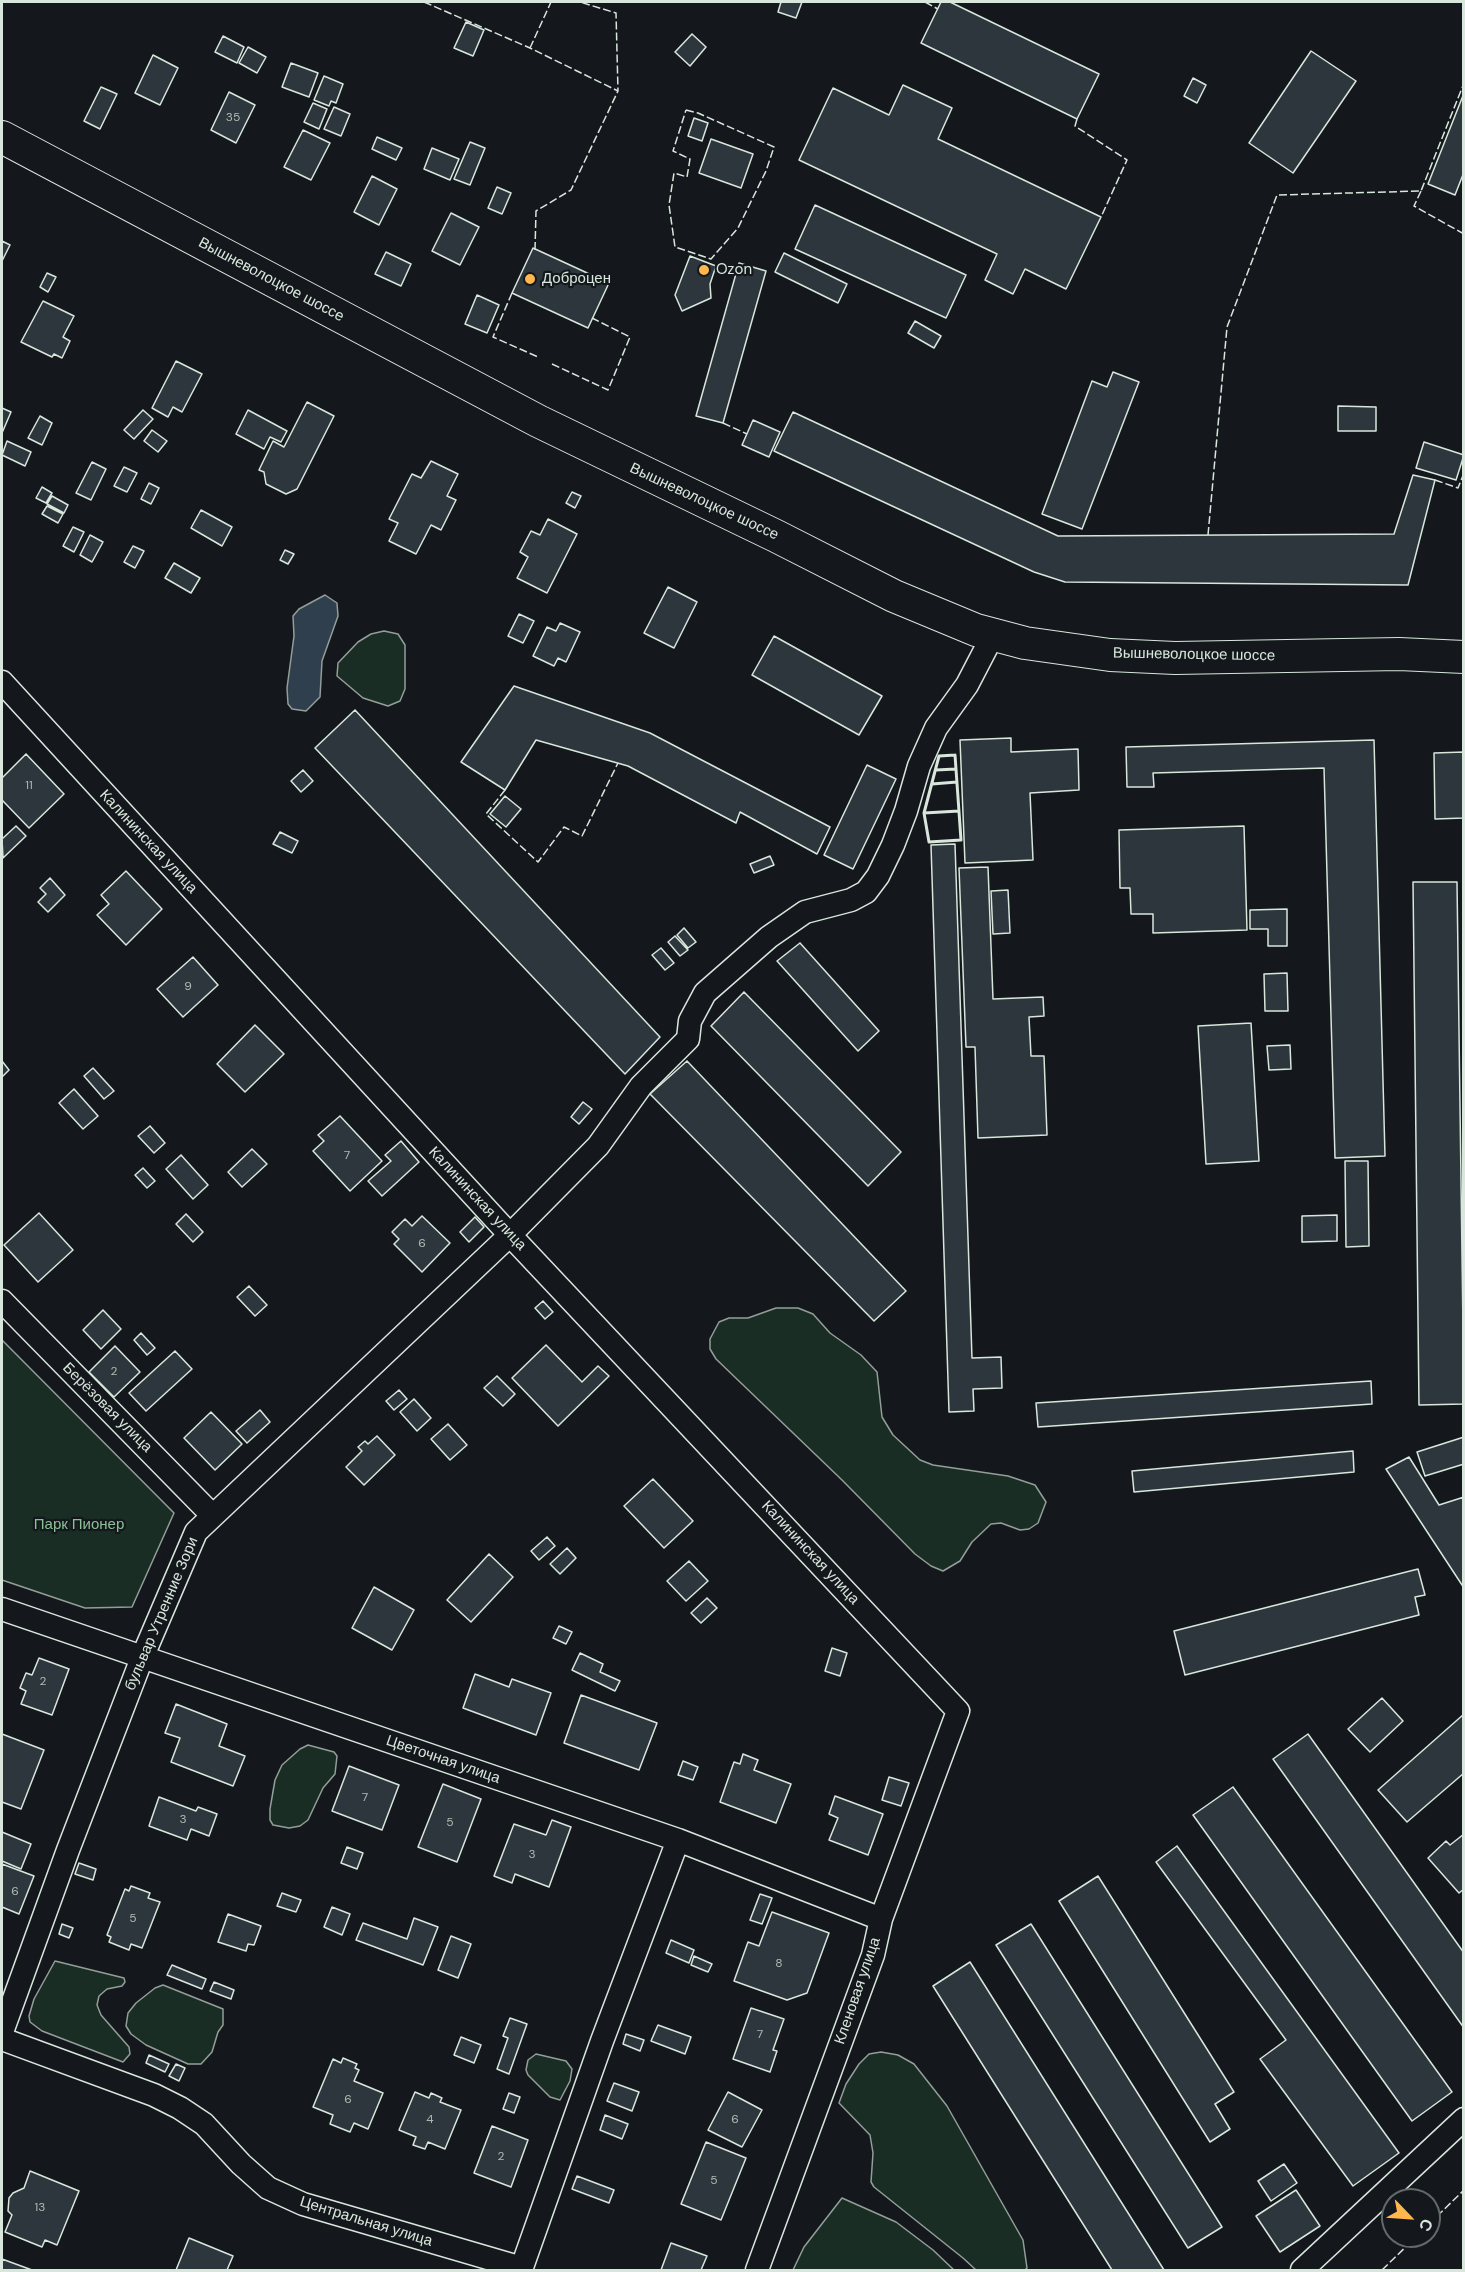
<!DOCTYPE html>
<html>
<head>
<meta charset="utf-8">
<style>
	body { margin:0 }
	#map { position:relative; width:1465px; height:2272px; overflow:hidden; background:#14181c; font-family:"DM Sans",sans-serif }
	canvas { display:block }
	.frame { position:absolute; inset:0; border:3px solid #d8e6dc; pointer-events:none }
	.north { position:absolute; left:1381px; top:2188px; width:60px; height:60px; box-sizing:border-box; background:#14181c; border:2px solid #626a69; border-radius:50%; rotate:115deg; font-size:16px; font-weight:700; line-height:24px; text-align:center; color:#d8e6dc }
	.north::after { content:''; display:block; margin:auto; width:21px; height:27px; background:#ffb74d; clip-path:polygon(50% 0,100% 100%,50% 72%,0 100%) }
</style>
</head>
<body>
<div id="map">
<canvas width="1465" height="2272"></canvas>
<div class="frame"></div>
<div class="north">С</div>
</div>
<script>
const ctx = document.querySelector('canvas').getContext('2d');
ctx.lineJoin = 'round';
function fillPath(path, color) { ctx.fillStyle = color; ctx.fill(path, 'evenodd'); }
const shape = rows => new Path2D(rows.map(r => 'M' + r).join(''));
function stroke(path, color, width, dash) { ctx.strokeStyle = color; ctx.lineWidth = width; ctx.lineCap = dash ? 'butt' : 'round'; ctx.setLineDash(dash || []); ctx.stroke(path); }
function label(font, color, halo, rows, align = 'center') {
  ctx.font = font + ' "DM Sans",sans-serif'; ctx.lineWidth = 4.5; ctx.setLineDash([]); ctx.textBaseline = 'middle'; ctx.strokeStyle = halo; ctx.fillStyle = color; for (const [text, x, y, turn = 0] of rows) {
    ctx.save(); ctx.translate(x, y); ctx.rotate((+turn || 0) * Math.PI / 180); ctx.textAlign = isNaN(turn) ? turn : align; if (halo) ctx.strokeText(text, 0, 0); ctx.fillText(text, 0, 0); ctx.restore();
  }
}
const green = shape([
	[384,631,398,634,405,645,405,689,400,701,388,706,363,698,337,676,338,663,358,642,371,634,384,631],
	[776,1308,798,1308,813,1314,830,1333,861,1355,877,1372,882,1417,893,1435,920,1460,933,1465,1008,1476,1035,1485,1046,1502,1038,1523,1029,1529,1020,1530,1001,1523,991,1524,972,1542,960,1561,943,1571,931,1566,915,1554,842,1480,716,1359,710,1349,710,1339,719,1322,729,1318,748,1318,776,1308],
	[2,1340,174,1513,132,1607,85,1608,2,1580,2,1340],
	[308,1745,334,1752,337,1756,335,1774,323,1788,308,1820,300,1826,289,1828,273,1825,270,1820,270,1809,275,1780,282,1765,300,1749,308,1745],
	[55,1961,124,1978,125,1982,122,1986,107,1989,99,1996,97,2005,101,2015,129,2047,130,2054,123,2062,42,2031,30,2022,29,2016,34,1999,55,1961],
	[163,1985,223,2009,223,2025,218,2032,212,2052,201,2064,188,2064,146,2045,131,2034,126,2026,128,2013,136,2003,155,1988,163,1985],
	[881,2052,898,2055,914,2064,947,2106,1023,2240,1027,2268,1025,2270,976,2270,963,2258,874,2187,871,2182,873,2153,870,2135,839,2103,846,2084,859,2064,869,2054,881,2052],
	[536,2054,566,2061,572,2069,570,2081,560,2100,550,2097,528,2075,526,2070,528,2060,536,2054],
	[842,2198,896,2222,933,2250,954,2270,793,2270,804,2247,842,2198]
]);
const water = shape([
	[325,595,337,603,338,616,322,661,320,697,306,711,292,709,288,704,287,688,294,636,293,616,299,609,325,595]
]);
const building = shape([
	[781,2,802,2,796,18,778,12,781,2],
	[941,2,950,2,1099,74,1077,119,921,43,941,2],
	[466,22,484,30,473,56,454,48,466,22],
	[692,34,706,47,690,66,675,52,692,34],
	[223,36,244,47,237,63,215,52,223,36],
	[248,47,266,57,257,73,239,63,248,47],
	[1311,51,1356,81,1293,173,1249,143,1311,51],
	[153,55,178,68,160,105,135,93,153,55],
	[291,63,318,73,309,97,282,87,291,63],
	[324,76,343,84,336,103,331,101,329,106,314,100,324,76],
	[1193,78,1206,85,1197,103,1184,96,1193,78],
	[903,85,952,108,938,139,1101,217,1066,289,1025,269,1013,294,985,280,997,254,799,160,833,88,889,115,903,85],
	[101,87,117,94,100,129,84,121,101,87],
	[229,92,255,105,236,143,211,130,229,92],
	[1464,93,1464,172,1455,195,1428,184,1464,93],
	[313,103,327,109,319,129,304,122,313,103],
	[334,107,350,114,341,136,324,129,334,107],
	[694,118,708,123,702,141,688,136,694,118],
	[303,130,330,143,311,180,284,167,303,130],
	[377,137,402,148,396,160,372,149,377,137],
	[711,139,753,154,741,188,699,173,711,139],
	[470,142,485,148,470,185,454,179,470,142],
	[432,148,459,159,450,180,424,169,432,148],
	[372,176,397,189,379,225,354,212,372,176],
	[497,187,511,193,502,214,488,208,497,187],
	[815,205,966,275,946,318,795,249,815,205],
	[451,213,479,227,460,265,432,251,451,213],
	[2,241,10,245,2,261,2,241],
	[533,248,609,283,588,328,512,293,533,248],
	[386,252,411,264,401,286,375,274,386,252],
	[784,253,847,284,838,303,775,272,784,253],
	[690,256,716,266,710,284,711,298,682,311,675,295,690,256],
	[739,263,766,271,723,423,696,416,739,263],
	[47,273,56,277,48,292,40,287,47,273],
	[477,295,499,305,487,333,465,324,477,295],
	[43,301,74,316,63,337,70,341,62,358,54,354,52,357,21,342,43,301],
	[915,321,941,336,934,348,908,333,915,321],
	[176,361,202,374,182,412,173,407,168,417,152,408,176,361],
	[1113,372,1139,382,1082,529,1042,514,1092,381,1107,387,1113,372],
	[307,402,334,416,297,489,286,494,266,484,264,472,259,470,273,441,284,447,307,402],
	[1338,406,1376,407,1376,431,1338,431,1338,406],
	[2,408,11,412,2,433,2,408],
	[143,410,153,419,134,439,124,430,143,410],
	[248,410,287,431,281,442,270,437,264,449,236,434,248,410],
	[793,412,1058,536,1394,534,1413,475,1435,480,1408,585,1065,582,1034,572,774,451,793,412],
	[40,416,52,423,42,445,28,438,40,416],
	[753,420,780,432,769,457,742,445,753,420],
	[152,430,167,441,158,452,144,441,152,430],
	[7,441,31,452,25,466,2,455,7,441],
	[1424,442,1464,455,1456,480,1416,468,1424,442],
	[431,461,458,474,447,496,456,500,441,530,431,525,416,554,389,541,398,523,389,519,412,474,421,478,431,461],
	[92,462,106,469,91,500,76,493,92,462],
	[124,467,137,473,127,492,114,486,124,467],
	[149,483,159,488,151,504,141,499,149,483],
	[42,487,52,493,46,503,36,498,42,487],
	[572,492,581,496,575,508,566,503,572,492],
	[52,496,68,505,64,513,47,504,52,496],
	[47,506,63,514,58,523,42,514,47,506],
	[201,510,232,527,222,546,191,528,201,510],
	[548,519,577,534,547,593,517,578,528,557,520,552,531,531,540,535,548,519],
	[73,527,84,532,74,552,63,546,73,527],
	[90,535,103,542,92,562,80,555,90,535],
	[133,546,144,551,135,568,124,562,133,546],
	[285,550,294,554,288,564,280,560,285,550],
	[174,563,200,578,191,593,165,578,174,563],
	[668,587,697,602,674,648,644,633,668,587],
	[519,614,534,621,523,643,508,636,519,614],
	[560,623,580,632,566,662,558,658,554,666,533,656,547,627,556,631,560,623],
	[774,636,882,696,859,735,752,675,774,636],
	[514,686,650,733,830,827,817,854,740,812,736,823,628,766,536,740,505,790,461,762,514,686],
	[355,710,660,1037,625,1074,315,748,355,710],
	[1011,738,1011,752,1078,749,1079,790,1030,793,1033,860,965,863,960,740,1011,738],
	[1374,740,1385,1156,1335,1158,1324,768,1153,773,1154,787,1127,787,1126,747,1374,740],
	[1464,752,1464,818,1435,819,1434,753,1464,752],
	[26,754,64,794,29,828,2,800,2,778,26,754],
	[867,765,896,779,853,869,824,855,867,765],
	[303,770,313,781,301,792,291,781,303,770],
	[505,796,521,809,506,827,490,814,505,796],
	[16,826,26,836,3,858,2,839,16,826],
	[1244,826,1247,930,1153,933,1153,914,1131,914,1130,888,1120,888,1119,830,1244,826],
	[280,832,298,841,292,853,273,844,280,832],
	[955,844,972,1358,1001,1357,1002,1388,973,1389,974,1411,949,1412,931,845,955,844],
	[770,856,774,865,754,873,750,864,770,856],
	[988,867,993,999,1043,997,1044,1016,1029,1017,1031,1056,1044,1056,1047,1135,978,1138,975,1047,966,1047,959,868,988,867],
	[126,871,162,909,126,945,97,915,109,904,101,895,126,871],
	[50,878,65,895,48,912,38,902,46,894,40,888,50,878],
	[1413,882,1457,882,1464,1404,1419,1405,1413,882],
	[1008,890,1010,933,993,934,991,891,1008,890],
	[1287,909,1287,946,1268,946,1268,929,1250,929,1250,910,1287,909],
	[684,928,696,942,688,948,677,935,684,928],
	[675,936,688,950,680,956,668,942,675,936],
	[800,943,879,1031,858,1051,777,961,800,943],
	[661,948,674,963,665,970,652,955,661,948],
	[193,957,218,985,183,1017,157,989,193,957],
	[1287,973,1288,1011,1265,1011,1264,974,1287,973],
	[744,992,901,1152,868,1186,711,1026,744,992],
	[1251,1023,1259,1161,1206,1164,1198,1026,1251,1023],
	[255,1025,284,1054,245,1092,217,1064,255,1025],
	[1290,1045,1291,1069,1269,1070,1267,1046,1290,1045],
	[2,1061,9,1070,2,1077,2,1061],
	[687,1061,906,1291,874,1321,650,1094,687,1061],
	[93,1068,114,1091,104,1099,84,1076,93,1068],
	[74,1089,98,1116,83,1129,59,1103,74,1089],
	[583,1102,592,1109,579,1124,571,1117,583,1102],
	[340,1116,382,1161,350,1191,313,1151,324,1141,318,1135,340,1116],
	[150,1126,165,1143,154,1153,138,1136,150,1126],
	[401,1141,419,1162,382,1196,368,1181,391,1161,385,1155,401,1141],
	[252,1149,267,1164,242,1187,228,1172,252,1149],
	[181,1155,208,1185,193,1199,166,1169,181,1155],
	[1345,1161,1368,1161,1369,1246,1346,1247,1345,1161],
	[143,1168,155,1181,147,1188,135,1175,143,1168],
	[39,1213,73,1250,38,1282,4,1245,39,1213],
	[186,1214,203,1232,193,1242,176,1224,186,1214],
	[1337,1215,1337,1241,1302,1242,1302,1216,1337,1215],
	[422,1216,450,1243,422,1272,394,1244,399,1239,392,1232,405,1219,412,1226,422,1216],
	[475,1217,484,1227,469,1242,460,1232,475,1217],
	[249,1286,267,1305,255,1316,237,1297,249,1286],
	[543,1301,553,1312,545,1319,535,1308,543,1301],
	[103,1310,121,1329,101,1349,83,1330,103,1310],
	[141,1333,155,1348,147,1355,134,1340,141,1333],
	[546,1345,582,1382,598,1366,609,1376,558,1426,512,1378,546,1345],
	[115,1346,140,1372,114,1397,89,1372,115,1346],
	[175,1351,192,1369,146,1411,129,1393,175,1351],
	[497,1376,515,1394,503,1406,484,1388,497,1376],
	[1371,1381,1372,1404,1038,1427,1036,1403,1371,1381],
	[399,1390,407,1399,394,1410,386,1401,399,1390],
	[414,1399,431,1418,417,1431,400,1412,414,1399],
	[260,1410,270,1422,247,1443,236,1431,260,1410],
	[211,1412,242,1444,215,1470,184,1438,211,1412],
	[448,1424,467,1445,450,1460,431,1439,448,1424],
	[377,1436,395,1455,364,1485,346,1467,362,1451,358,1447,365,1441,368,1444,377,1436],
	[1464,1437,1464,1464,1425,1476,1417,1452,1464,1437],
	[1353,1451,1354,1472,1134,1492,1132,1471,1353,1451],
	[1409,1457,1439,1505,1464,1497,1464,1588,1386,1469,1409,1457],
	[653,1479,693,1521,664,1548,624,1506,653,1479],
	[547,1537,555,1546,539,1560,531,1551,547,1537],
	[567,1548,576,1558,560,1574,550,1564,567,1548],
	[489,1554,513,1577,471,1622,447,1600,489,1554],
	[689,1561,708,1581,686,1601,667,1581,689,1561],
	[1418,1569,1425,1595,1415,1597,1419,1615,1185,1675,1174,1631,1418,1569],
	[374,1587,414,1610,392,1650,352,1628,374,1587],
	[707,1598,717,1608,701,1623,691,1613,707,1598],
	[559,1626,572,1632,566,1644,553,1638,559,1626],
	[832,1648,847,1653,840,1676,825,1671,832,1648],
	[580,1653,603,1664,600,1672,620,1681,615,1691,572,1670,580,1653],
	[39,1658,69,1669,52,1715,21,1704,26,1691,20,1688,26,1673,32,1675,39,1658],
	[475,1674,509,1687,512,1679,551,1693,536,1735,463,1708,475,1674],
	[581,1695,657,1723,639,1770,564,1743,581,1695],
	[1382,1698,1403,1721,1370,1752,1348,1729,1382,1698],
	[176,1704,227,1724,219,1746,245,1756,233,1786,171,1762,180,1738,165,1733,176,1704],
	[1464,1714,1464,1773,1407,1822,1378,1790,1464,1714],
	[2,1734,44,1750,21,1809,2,1802,2,1734],
	[1308,1734,1464,1953,1464,2028,1273,1759,1308,1734],
	[743,1754,758,1760,754,1770,791,1784,776,1823,720,1802,734,1762,740,1764,743,1754],
	[683,1761,698,1767,693,1780,678,1775,683,1761],
	[349,1766,399,1785,382,1830,332,1811,349,1766],
	[889,1777,909,1783,901,1806,882,1800,889,1777],
	[443,1784,481,1799,457,1862,418,1847,443,1784],
	[1233,1787,1452,2092,1412,2121,1193,1815,1233,1787],
	[835,1796,883,1814,868,1855,829,1840,838,1818,829,1814,835,1796],
	[159,1797,196,1811,198,1807,217,1814,209,1836,191,1829,187,1840,149,1826,159,1797],
	[552,1820,571,1827,549,1887,515,1874,512,1883,494,1876,514,1824,546,1835,552,1820],
	[2,1832,31,1844,21,1869,2,1861,2,1832],
	[1464,1834,1464,1889,1459,1893,1428,1858,1446,1841,1450,1845,1464,1834],
	[1177,1846,1399,2153,1353,2186,1260,2059,1286,2040,1156,1862,1177,1846],
	[347,1847,363,1853,357,1869,341,1863,347,1847],
	[79,1863,96,1869,93,1880,75,1874,79,1863],
	[2,1864,34,1876,19,1914,2,1907,2,1864],
	[1098,1876,1234,2092,1215,2104,1230,2129,1210,2142,1059,1901,1098,1876],
	[131,1886,150,1893,148,1898,160,1902,142,1948,131,1944,129,1950,109,1942,111,1937,107,1935,125,1889,129,1891,131,1886],
	[282,1893,301,1900,296,1912,277,1906,282,1893],
	[760,1894,772,1898,762,1924,750,1920,760,1894],
	[332,1907,350,1914,342,1935,324,1927,332,1907],
	[772,1912,829,1933,807,1993,787,2000,734,1981,748,1942,759,1946,772,1912],
	[228,1914,261,1926,254,1945,248,1944,246,1951,218,1942,228,1914],
	[414,1918,438,1927,423,1965,356,1940,363,1923,407,1939,414,1918],
	[62,1924,73,1928,69,1938,59,1934,62,1924],
	[1031,1924,1222,2227,1188,2248,996,1945,1031,1924],
	[451,1936,471,1944,458,1978,438,1970,451,1936],
	[671,1940,694,1950,689,1963,666,1953,671,1940],
	[694,1956,712,1964,708,1972,691,1965,694,1956],
	[970,1962,1164,2270,1112,2270,933,1986,970,1962],
	[172,1965,206,1979,202,1989,167,1975,172,1965],
	[214,1982,234,1990,231,1999,210,1991,214,1982],
	[751,2008,784,2019,773,2050,777,2051,770,2072,733,2059,751,2008],
	[510,2018,527,2024,509,2074,497,2069,508,2038,503,2036,510,2018],
	[658,2025,691,2037,685,2054,651,2041,658,2025],
	[626,2034,644,2040,640,2051,623,2044,626,2034],
	[461,2037,481,2045,474,2063,454,2055,461,2037],
	[149,2055,169,2064,165,2072,146,2063,149,2055],
	[343,2058,357,2064,355,2068,359,2070,354,2081,383,2093,368,2129,354,2123,350,2132,330,2124,333,2115,313,2107,333,2059,341,2063,343,2058],
	[176,2064,185,2068,179,2081,169,2076,176,2064],
	[614,2083,639,2092,632,2111,607,2101,614,2083],
	[415,2092,429,2098,431,2093,442,2098,440,2102,461,2110,445,2149,428,2142,425,2149,413,2145,416,2137,399,2130,415,2092],
	[728,2092,762,2110,742,2147,708,2130,728,2092],
	[509,2093,520,2097,514,2113,503,2109,509,2093],
	[605,2115,628,2124,622,2139,600,2130,605,2115],
	[492,2126,528,2140,511,2187,474,2173,492,2126],
	[706,2142,746,2158,721,2220,681,2204,706,2142],
	[1284,2164,1297,2183,1271,2201,1258,2181,1284,2164],
	[30,2171,79,2191,57,2245,45,2240,42,2247,5,2232,12,2215,8,2211,9,2198,13,2193,24,2188,30,2171],
	[577,2176,614,2190,609,2203,572,2189,577,2176],
	[1296,2190,1320,2226,1280,2252,1256,2216,1296,2190],
	[189,2238,233,2256,227,2270,176,2270,189,2238],
	[671,2243,707,2256,701,2270,661,2270,671,2243],
	[2,2259,32,2270,2,2270,2,2259]
]);
const street = shape([
	[2,682,510,1235,958,1711,881,1919,873,1955,757,2270],
	[2,1301,212,1515],
	[2,1609,678,1840,881,1919],
	[2,2032,68,1850,142,1658,196,1532,510,1235,598,1146,641,1086,688,1039,690,1021,705,993,769,937,805,912,851,900,866,892,878,876,893,845,906,811,919,766,936,728,967,685,993,635],
	[2,2039,154,2095,180,2108,204,2124,241,2164,268,2188,303,2204,522,2268],
	[521,2270,602,2041,678,1840],
	[1302,2270,1464,2119]
]);
const secondary = shape([
	[2,137,538,421,776,536,894,596,976,630,1025,643,1110,655,1175,658,1399,654,1464,657]
]);
const fence = shape([
	[424,2,530,48,618,91,616,13,580,2],
	[925,2,938,9],
	[530,48,551,2],
	[686,110,698,113,774,147,766,171,738,228,711,259,675,247,669,205,674,173,687,177,690,159,673,151,686,110],
	[1077,119,1075,126,1127,160,1101,217],
	[1421,191,1414,206,1464,234],
	[535,250,536,211,571,190,618,91],
	[512,293,493,337,538,357],
	[552,364,608,390,630,337,592,318],
	[723,423,747,434],
	[1435,480,1458,488,1464,473],
	[1208,535,1227,327,1277,195,1421,191,1464,83],
	[505,790,486,814,538,862,564,827,582,836,618,763],
	[1429,2224,1464,2190],
	[1382,2270,1417,2236]
]);
const wall = shape([
	[955,755,961,840,929,842,924,813,939,756,955,755],
	[936,770,956,769],
	[932,784,957,782],
	[924,813,959,811]
]);
const markers = [
	[704,270,6,"#ffb74d"],
	[530,279,6,"#ffb74d"]
];
const numberNames = [
	["35",233,118],
	["11",29,786],
	["9",188,987],
	["7",347,1156],
	["6",422,1244],
	["2",114,1372],
	["2",43,1682],
	["7",365,1798],
	["3",183,1820],
	["5",450,1823],
	["3",532,1855],
	["6",15,1892],
	["5",133,1919],
	["8",779,1964],
	["7",760,2035],
	["6",348,2100],
	["4",430,2120],
	["6",735,2120],
	["2",501,2157],
	["5",714,2181],
	["13",40,2208]
];
const poiNames = [
	["Ozon",716,270],
	["Доброцен",542,279]
];
const streetNames = [
	["Вышневолоцкое шоссе",271,280,28],
	["Вышневолоцкое шоссе",704,502,25],
	["Вышневолоцкое шоссе",1194,655,1],
	["Калининская улица",148,842,47],
	["Калининская улица",477,1199,47],
	["Берёзовая улица",107,1408,45],
	["Калининская улица",810,1553,47],
	["бульвар Утренние Зори",162,1614,-67],
	["Цветочная улица",443,1760,19],
	["Кленовая улица",858,1991,-71],
	["Центральная улица",366,2222,17]
];
const parkNames = [
	["Парк Пионер",79,1525]
];
fillPath(green, '#1a2d24');
stroke(green, '#939e99', 1.5);
fillPath(water, '#2f3f4d');
stroke(water, '#939e99', 1.5);
fillPath(building, '#2c363c');
stroke(building, '#d8e6dc', 1.5);
stroke(street, '#d8e6dc', 25);
stroke(secondary, '#d8e6dc', 34);
stroke(street, '#14181c', 22);
stroke(secondary, '#14181c', 32);
stroke(fence, '#d8e6dc', 1.5, [8, 3]);
stroke(wall, '#d8e6dc', 3);
for (const [x, y, r, color] of markers) { const dot = new Path2D(); dot.arc(x, y, r, 0, 2 * Math.PI); ctx.fillStyle = color; ctx.fill(dot); stroke(dot, '#14181c', 2); }
label('12px', '#adbab4', null, numberNames);
label('15px', '#d8e6dc', '#14181c', poiNames, 'left');
label('15px', '#d8e6dc', '#14181c', streetNames);
label('15px', '#8ac095', '#14181c', parkNames);
</script>
</body>
</html>
